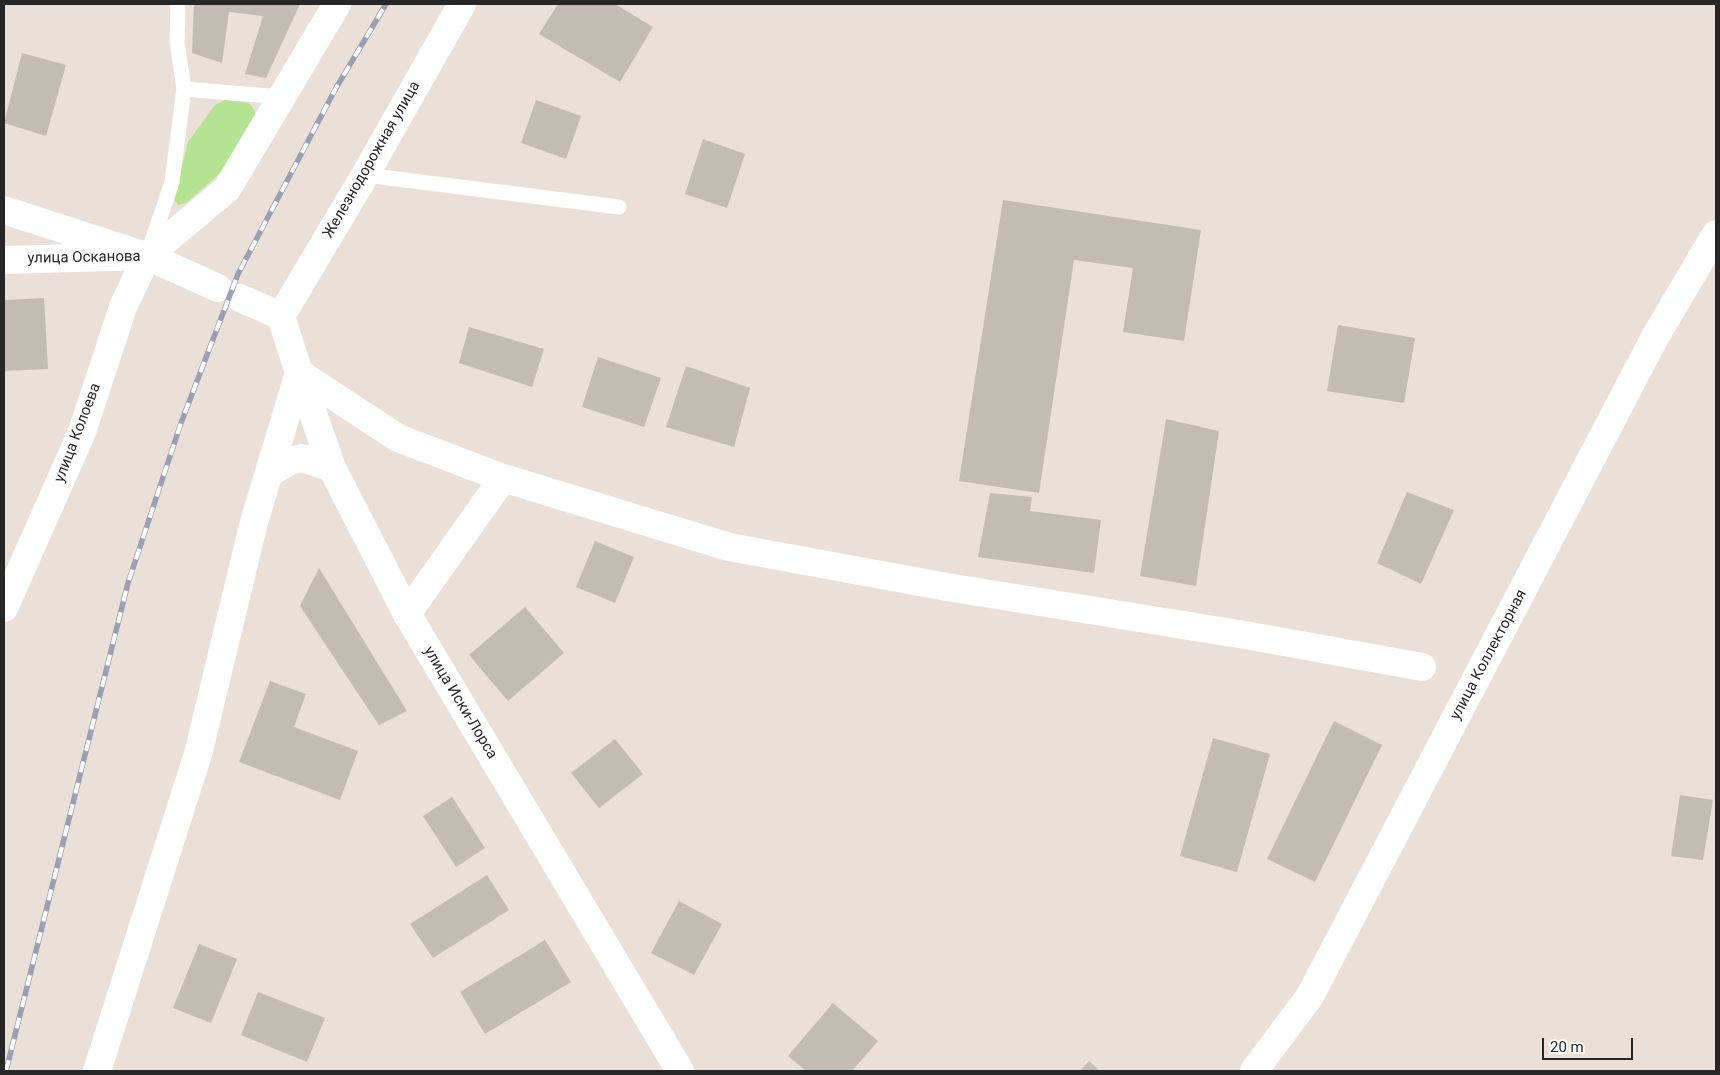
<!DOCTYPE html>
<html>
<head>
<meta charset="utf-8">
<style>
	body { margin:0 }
	#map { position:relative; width:1720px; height:1075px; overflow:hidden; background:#eae0d7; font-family:Roboto,sans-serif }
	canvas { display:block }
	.frame { position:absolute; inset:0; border:5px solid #272727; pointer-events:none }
	.scale { position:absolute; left:1542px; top:1038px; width:91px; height:22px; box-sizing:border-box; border:2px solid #272727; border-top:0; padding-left:6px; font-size:15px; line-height:18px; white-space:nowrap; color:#272727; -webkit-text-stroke:4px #fff; paint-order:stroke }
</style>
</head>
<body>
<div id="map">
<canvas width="1720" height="1075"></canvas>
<div class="frame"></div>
<div class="scale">20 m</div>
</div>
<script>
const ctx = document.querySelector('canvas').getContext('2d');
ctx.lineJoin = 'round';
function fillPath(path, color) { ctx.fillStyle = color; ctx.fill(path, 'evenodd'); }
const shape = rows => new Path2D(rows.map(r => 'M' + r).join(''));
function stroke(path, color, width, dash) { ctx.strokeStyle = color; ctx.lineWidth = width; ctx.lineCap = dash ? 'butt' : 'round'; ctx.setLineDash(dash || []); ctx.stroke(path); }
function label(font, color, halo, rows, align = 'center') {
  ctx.font = font + ' Roboto,sans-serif'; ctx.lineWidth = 4.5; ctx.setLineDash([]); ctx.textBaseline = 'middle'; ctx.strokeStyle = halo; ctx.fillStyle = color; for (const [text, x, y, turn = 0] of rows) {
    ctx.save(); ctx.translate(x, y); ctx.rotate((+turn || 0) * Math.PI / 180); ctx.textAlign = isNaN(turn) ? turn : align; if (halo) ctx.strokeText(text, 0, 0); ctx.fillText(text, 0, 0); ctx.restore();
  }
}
const green = shape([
	[225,100,249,103,255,111,256,120,234,161,186,203,178,205,174,199,188,142,215,105]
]);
const building = shape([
	[194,4,300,4,266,78,245,74,263,16,229,12,222,63,192,53],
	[558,4,615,4,653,27,620,82,539,34],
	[22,53,66,65,46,136,4,123],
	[536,100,581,116,566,159,521,143],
	[703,139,745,154,727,208,685,194],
	[1003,200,1201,230,1184,341,1123,332,1133,268,1074,260,1039,493,959,481],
	[44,298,48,369,4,371,4,300],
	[1338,325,1415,338,1404,403,1327,391],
	[469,327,544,349,532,387,459,363],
	[598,357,661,378,644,427,582,407],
	[686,366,750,388,734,447,666,427],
	[1166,419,1219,431,1196,586,1140,576],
	[1407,492,1454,510,1421,584,1377,563],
	[990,493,1032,497,1030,511,1101,520,1094,573,978,557],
	[595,541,634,557,615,603,576,587],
	[319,568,407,711,379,725,300,606],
	[525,607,564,653,508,701,469,655],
	[270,681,306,694,294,727,358,751,340,800,239,762],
	[1334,721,1382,745,1315,882,1267,859],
	[1213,738,1270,754,1237,872,1180,856],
	[615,739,643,774,599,808,571,773],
	[1680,795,1713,800,1703,860,1671,856],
	[452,797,485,848,456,867,423,816],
	[487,875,509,910,433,958,410,924],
	[679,901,722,924,694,975,651,953],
	[545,940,571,982,485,1034,460,992],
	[199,944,237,959,211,1023,173,1008],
	[258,992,325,1018,307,1062,241,1035],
	[833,1003,878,1041,852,1071,806,1071,788,1056],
	[1089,1061,1100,1071,1080,1071]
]);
const lane = shape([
	[184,89,282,97],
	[365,175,619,207],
	[149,250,172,182,184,89,177,42,178,4]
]);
const street = shape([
	[4,210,143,255],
	[299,373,398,438,503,478,729,547,947,587,1245,635,1422,667],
	[299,373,332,468,407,614,680,1071],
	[269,473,290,461,302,458,332,468],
	[4,608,82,432,123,307,147,256,227,189,337,4],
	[407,614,503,478],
	[1254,1071,1310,996,1655,337,1716,234]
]);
const secondary = shape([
	[4,260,147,256,218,288],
	[240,298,281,316],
	[281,316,365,175,462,4],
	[97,1071,198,754,254,522,299,373,281,316]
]);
const rail = shape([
	[6,1071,128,583,181,423,238,274,336,88,386,4]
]);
const streetNames = [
	["Железнодорожная улица",372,160,-60],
	["улица Осканова",84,258,-1],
	["улица Колоева",78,433,-69],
	["улица Коллекторная",1489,655,-62],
	["улица Иски-Лорса",460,703,59]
];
fillPath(green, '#b4e391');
fillPath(building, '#c2bcb3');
stroke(lane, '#fff', 15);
stroke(street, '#fff', 28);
stroke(secondary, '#fff', 28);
stroke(rail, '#9aa0b2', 5.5);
stroke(rail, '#fff', 4, [11]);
label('15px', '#272727', '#fff', streetNames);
</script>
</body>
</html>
